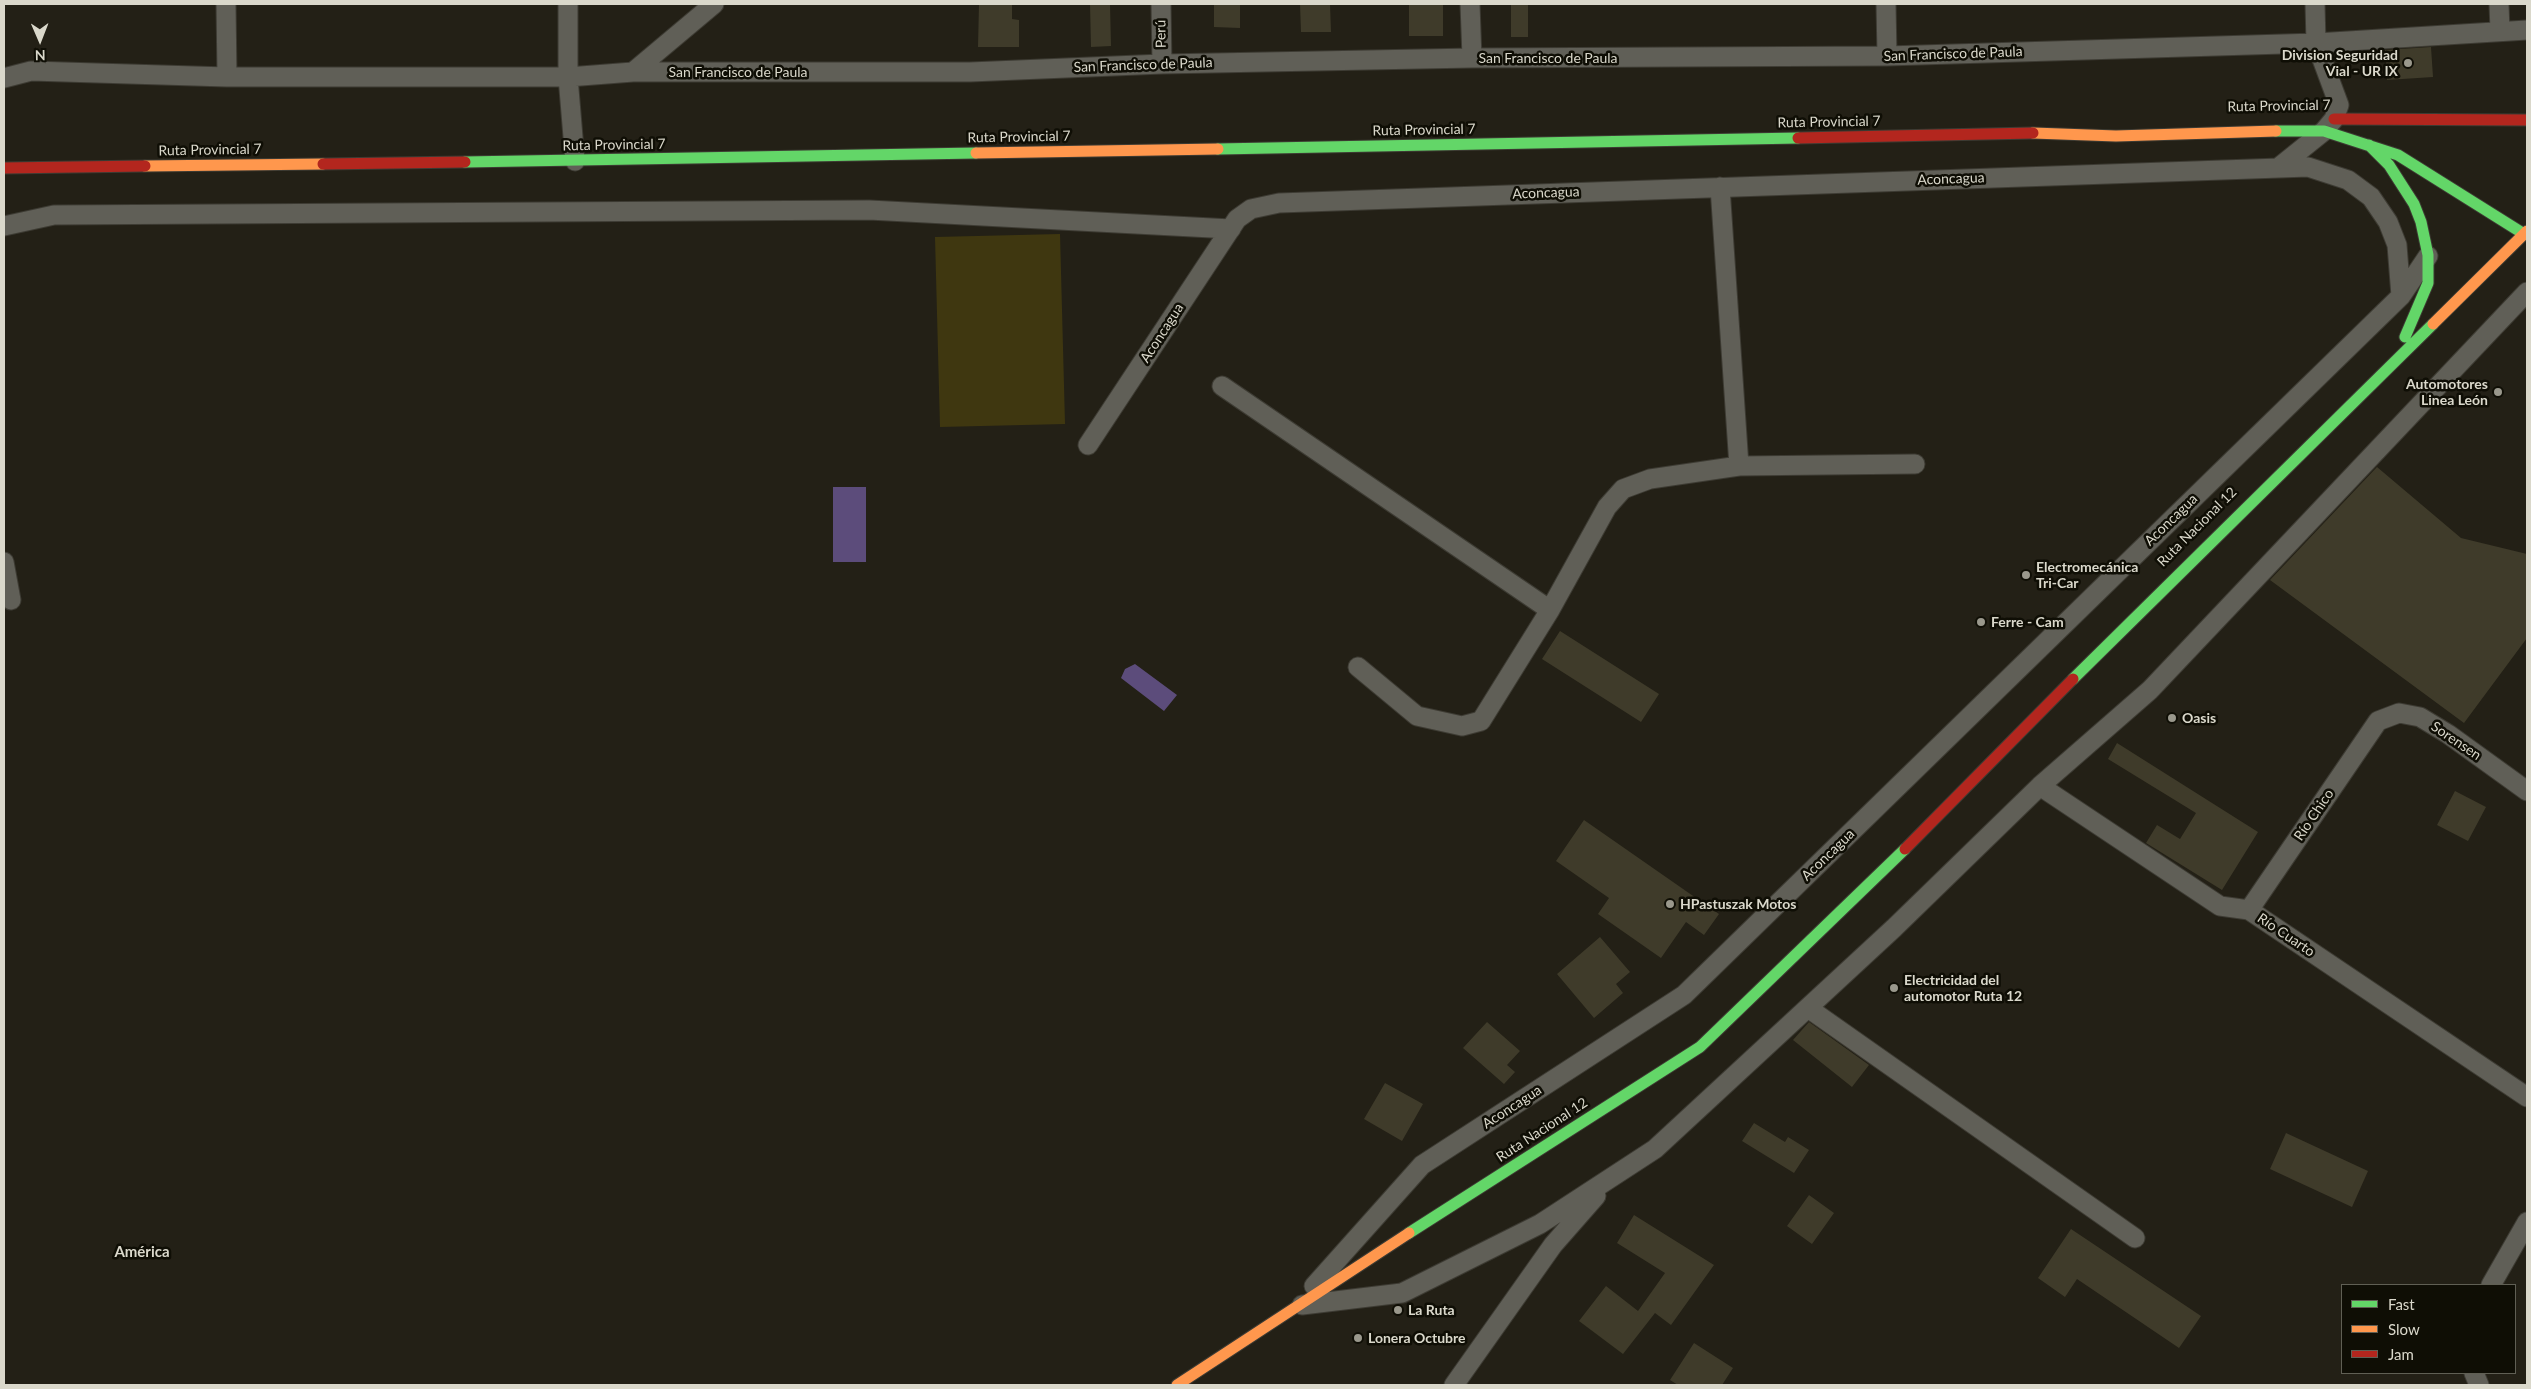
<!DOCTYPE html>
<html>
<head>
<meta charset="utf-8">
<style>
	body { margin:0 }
	#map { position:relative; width:2531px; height:1389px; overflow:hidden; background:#232016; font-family:Lato,sans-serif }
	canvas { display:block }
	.frame { position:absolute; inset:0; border:5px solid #dad8cb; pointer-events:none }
	.legend { position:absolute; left:2341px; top:1284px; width:175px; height:90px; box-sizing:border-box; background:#0f0e05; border:1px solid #605f54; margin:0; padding:6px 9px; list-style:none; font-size:15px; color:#dad8cb }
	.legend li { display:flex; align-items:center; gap:10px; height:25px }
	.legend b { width:25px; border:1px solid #605f54 }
	.north { position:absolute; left:15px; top:15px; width:50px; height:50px; -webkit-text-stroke:4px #0f0e05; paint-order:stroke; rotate:179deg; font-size:14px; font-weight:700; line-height:20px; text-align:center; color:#dad8cb }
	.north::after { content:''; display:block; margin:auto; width:18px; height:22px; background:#dad8cb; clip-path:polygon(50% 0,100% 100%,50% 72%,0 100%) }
</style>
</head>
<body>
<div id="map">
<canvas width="2531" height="1389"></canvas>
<div class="frame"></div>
<ul class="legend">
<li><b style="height:6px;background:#63d668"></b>Fast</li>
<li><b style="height:6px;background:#ff974d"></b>Slow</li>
<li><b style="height:6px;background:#b3261e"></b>Jam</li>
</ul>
<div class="north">N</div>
</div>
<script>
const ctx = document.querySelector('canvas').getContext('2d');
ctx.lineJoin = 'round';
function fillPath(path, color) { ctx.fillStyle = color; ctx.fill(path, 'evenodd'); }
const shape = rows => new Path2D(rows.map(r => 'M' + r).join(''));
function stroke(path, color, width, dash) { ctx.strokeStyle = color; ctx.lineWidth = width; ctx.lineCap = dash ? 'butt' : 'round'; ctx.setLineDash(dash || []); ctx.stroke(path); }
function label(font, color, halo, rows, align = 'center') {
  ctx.font = font + ' Lato,sans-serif'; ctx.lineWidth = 5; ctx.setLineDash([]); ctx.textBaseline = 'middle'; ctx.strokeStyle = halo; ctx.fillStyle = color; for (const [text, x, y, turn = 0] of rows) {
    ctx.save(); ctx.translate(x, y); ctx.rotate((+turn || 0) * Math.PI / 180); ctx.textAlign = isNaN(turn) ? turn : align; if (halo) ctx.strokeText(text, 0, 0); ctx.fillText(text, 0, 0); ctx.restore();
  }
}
const green = shape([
	[1060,234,1065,424,940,427,935,237]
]);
const water = shape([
	[866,487,866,562,833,562,833,487],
	[1135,664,1177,695,1164,711,1121,678,1125,669]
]);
const building = shape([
	[979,4,1012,4,1012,19,1019,20,1019,47,978,47],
	[1090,4,1110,4,1111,46,1091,47],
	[1214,4,1240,4,1240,28,1214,27],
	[1300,4,1330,4,1331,32,1301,32],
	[1409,4,1443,4,1443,36,1409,36],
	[1511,4,1528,4,1528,37,1511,37],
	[2431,47,2433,77,2387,80,2385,50],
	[2377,467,2461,538,2527,554,2527,638,2464,723,2270,580],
	[1560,631,1659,694,1641,722,1542,659],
	[2117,743,2258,832,2222,890,2146,843,2157,825,2180,839,2196,813,2108,759],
	[2455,791,2486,807,2468,841,2437,825],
	[1584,820,1719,914,1704,935,1686,922,1661,958,1598,914,1609,898,1556,861],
	[1600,937,1630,972,1616,984,1623,993,1594,1018,1557,974],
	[1487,1022,1520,1051,1507,1065,1515,1072,1504,1084,1463,1048],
	[1809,1022,1869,1065,1852,1087,1793,1040],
	[1385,1083,1423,1104,1402,1141,1364,1119],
	[1754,1123,1785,1142,1788,1137,1809,1150,1794,1173,1742,1141],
	[2286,1133,2368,1171,2352,1207,2270,1169],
	[1809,1195,1834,1213,1812,1244,1787,1226],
	[1634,1215,1714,1265,1671,1325,1655,1313,1623,1354,1579,1321,1606,1286,1638,1311,1665,1273,1617,1243],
	[2071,1229,2201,1316,2179,1348,2077,1279,2065,1297,2038,1278],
	[1694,1343,1733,1368,1722,1385,1678,1385,1670,1380]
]);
const street = shape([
	[226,4,227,77],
	[568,4,568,77,575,161],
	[1161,4,1162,64],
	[1470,4,1472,58],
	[1886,4,1887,56],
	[2499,4,2500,31],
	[633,72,714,4],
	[4,78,31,71,227,77,568,77,633,72,970,72,1162,64,1472,58,1887,56,2316,43,2527,30],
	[2278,168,2324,131,2334,119,2339,105,2316,43,2315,4],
	[1720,187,1739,466],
	[4,226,54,215,869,210,1231,229],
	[1222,386,1550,610],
	[1088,445,1237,219,1251,209,1279,203,2308,167,2348,180,2371,197,2388,222,2397,245,2401,296],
	[4,562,11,600],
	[1358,667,1417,716,1462,726,1481,721,1550,610,1607,507,1623,489,1650,479,1739,466,1915,464],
	[2040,786,2220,906,2249,910,2527,1097],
	[2249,910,2378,721,2399,713,2420,717,2448,734,2527,791],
	[1808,1008,2135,1238],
	[2491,1285,2527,1222],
	[1314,1286,1422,1165,1684,995,2401,296,2428,256],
	[1302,1305,1402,1293,1540,1224,1655,1149,1894,928,2040,786,2150,690,2527,292],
	[2474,1373,2479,1385],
	[1454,1385,1553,1245,1596,1196]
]);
const fast = shape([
	[2276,131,2324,131,2398,155,2524,234],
	[2369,145,2389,165,2414,204,2421,222,2428,255,2428,283,2405,337],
	[1218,149,1798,138],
	[465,162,976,153],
	[2073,679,2433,324],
	[1409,1233,1700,1047,1905,849]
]);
const slow = shape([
	[2033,133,2116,136,2276,131],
	[976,153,1218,149],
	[145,166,323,164],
	[2433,324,2527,231],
	[1177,1385,1409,1233]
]);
const jam = shape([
	[2334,119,2527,120],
	[1798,138,2033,133],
	[323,164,465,162],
	[4,168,145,166],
	[1905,849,2073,679]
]);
const markers = [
	[2408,63,5,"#9a988c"],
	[2498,392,5,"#9a988c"],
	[2026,575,5,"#9a988c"],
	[1981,622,5,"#9a988c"],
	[2172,718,5,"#9a988c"],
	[1670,904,5,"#9a988c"],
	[1894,988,5,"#9a988c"],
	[1398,1310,5,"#9a988c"],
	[1358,1338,5,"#9a988c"]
];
const streetNames = [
	["Perú",1161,34,-91],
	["San Francisco de Paula",1953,54,-2],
	["San Francisco de Paula",1548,58],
	["San Francisco de Paula",1143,65,-2],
	["San Francisco de Paula",738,72],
	["Ruta Provincial 7",2279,106,-1],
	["Ruta Provincial 7",1829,122,-1],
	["Ruta Provincial 7",1424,130,-1],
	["Ruta Provincial 7",1019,137,-1],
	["Ruta Provincial 7",614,145,-1],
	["Ruta Provincial 7",210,150,-1],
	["Aconcagua",1951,179,-2],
	["Aconcagua",1546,193,-2],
	["Aconcagua",1162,333,-57],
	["Aconcagua",2171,520,-44],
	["Ruta Nacional 12",2197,527,-45],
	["Sorensen",2456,741,34],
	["Río Chico",2314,815,-56],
	["Aconcagua",1828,855,-44],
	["Río Cuarto",2286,935,34],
	["Aconcagua",1512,1107,-33],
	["Ruta Nacional 12",1542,1130,-33]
];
const poiNames = [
	["Division Seguridad",2398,55,"right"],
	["Vial - UR IX",2398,71,"right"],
	["Automotores",2488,384,"right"],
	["Linea León",2488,400,"right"],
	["Electromecánica",2036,567],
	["Tri-Car",2036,583],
	["Ferre - Cam",1991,622],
	["Oasis",2182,718],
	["HPastuszak Motos",1680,904],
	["Electricidad del",1904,980],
	["automotor Ruta 12",1904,996],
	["La Ruta",1408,1310],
	["Lonera Octubre",1368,1338]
];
const neighbourhoodNames = [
	["América",142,1252]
];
fillPath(green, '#3f3710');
fillPath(water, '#5c4c7b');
fillPath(building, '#3f3b2a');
stroke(street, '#3d3b33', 21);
stroke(fast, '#3d3b33', 13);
stroke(slow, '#3d3b33', 13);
stroke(jam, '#3d3b33', 13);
stroke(street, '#605f57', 19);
stroke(fast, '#63d668', 11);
stroke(slow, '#ff974d', 11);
stroke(jam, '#b3261e', 11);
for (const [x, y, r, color] of markers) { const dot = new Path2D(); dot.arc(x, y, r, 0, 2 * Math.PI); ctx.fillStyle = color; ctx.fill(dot); stroke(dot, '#0f0e05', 2); }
label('14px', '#dad8cb', '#0f0e05', streetNames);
label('bold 14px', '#dad8cb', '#0f0e05', poiNames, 'left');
label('bold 15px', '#dad8cb', '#0f0e05', neighbourhoodNames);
</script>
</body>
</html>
